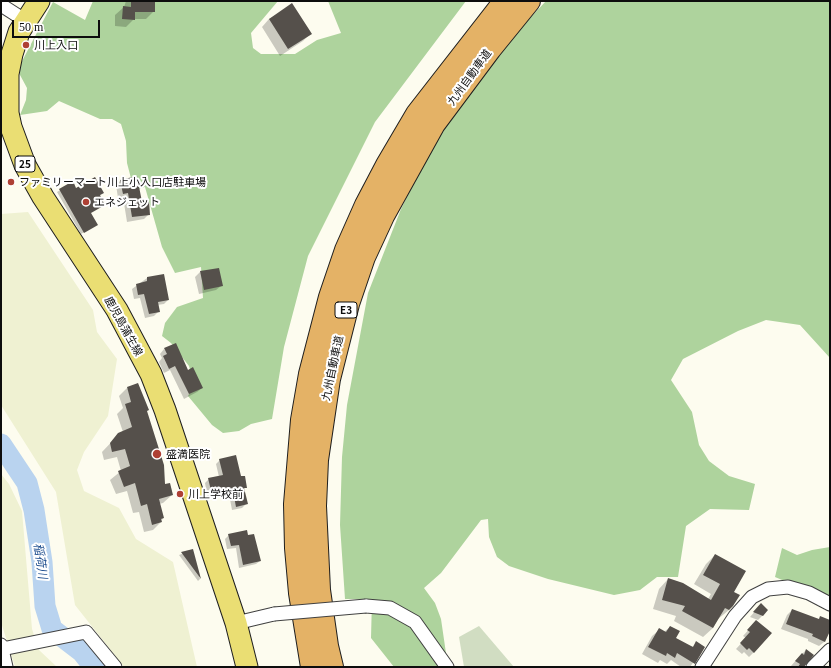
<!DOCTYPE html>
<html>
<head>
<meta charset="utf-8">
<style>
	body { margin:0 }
	#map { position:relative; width:831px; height:668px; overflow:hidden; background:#fdfcef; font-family:Georgia,serif }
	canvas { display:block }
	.frame { position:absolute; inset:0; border:2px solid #0d0d0d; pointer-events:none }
	.scale { position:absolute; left:12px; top:20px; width:88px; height:18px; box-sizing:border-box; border:2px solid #0d0d0d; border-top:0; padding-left:5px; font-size:12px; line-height:14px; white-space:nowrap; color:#0d0d0d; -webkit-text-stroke:3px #fff; paint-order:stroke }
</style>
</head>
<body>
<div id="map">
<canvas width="831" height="668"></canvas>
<div class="frame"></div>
<div class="scale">50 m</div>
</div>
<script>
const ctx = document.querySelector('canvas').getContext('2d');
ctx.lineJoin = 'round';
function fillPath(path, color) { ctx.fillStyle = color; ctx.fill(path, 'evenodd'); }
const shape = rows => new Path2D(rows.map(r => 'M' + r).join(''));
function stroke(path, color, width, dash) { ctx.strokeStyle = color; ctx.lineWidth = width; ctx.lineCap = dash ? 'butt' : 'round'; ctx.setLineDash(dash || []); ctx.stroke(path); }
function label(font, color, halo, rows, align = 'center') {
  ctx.font = font + ' Georgia,"Noto Sans JP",serif'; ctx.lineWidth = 4; ctx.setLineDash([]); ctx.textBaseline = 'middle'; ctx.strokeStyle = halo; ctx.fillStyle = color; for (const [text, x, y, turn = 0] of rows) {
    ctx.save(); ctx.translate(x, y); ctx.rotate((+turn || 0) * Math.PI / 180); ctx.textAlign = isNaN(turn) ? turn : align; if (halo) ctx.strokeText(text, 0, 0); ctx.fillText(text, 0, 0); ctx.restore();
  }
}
const farmland = shape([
	[28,212,93,310,97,332,117,359,108,416,84,452,77,470,84,491,119,508,136,539,173,562,197,667,124,667,75,605,56,492,1,405,1,214],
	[1,474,9,484,22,511,32,629,39,650,57,667,15,667,1,622]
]);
const forest = shape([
	[93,1,278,1,251,33,253,48,261,54,295,54,317,40,341,33,328,1,466,1,375,122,308,256,284,347,272,419,251,424,239,431,223,433,212,425,188,396,194,384,189,366,171,343,162,336,165,323,177,307,203,298,201,267,175,273,162,247,145,187,134,190,127,163,126,141,121,124,112,119,100,119,59,101,47,111,20,115,26,100,27,88,20,75,20,65,53,2,85,20],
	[546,1,830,1,830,358,800,325,766,320,738,331,683,359,671,380,692,412,699,445,709,461,729,476,755,484,749,510,710,509,686,526,678,577,657,577,640,590,614,595,548,579,509,566,497,557,489,537,488,519,481,520,441,573,424,588,435,603,441,619,448,667,394,667,371,638,372,599,345,599,340,525,342,457,347,405,368,293,401,209,440,130,481,70],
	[830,547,830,600,775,577,782,548,797,555,812,550]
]);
const cemetery = shape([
	[479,626,514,667,464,667,459,637]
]);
const shadow = shape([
	[126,1,154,1,154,11,146,19,134,19,126,27,115,26,115,15,124,7],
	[292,5,311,33,303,41,280,56,262,27,269,19],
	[121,180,149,214,144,219,127,222,123,197,118,198,116,185],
	[72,183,76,189,103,193,99,196,90,213,96,225,81,234,57,192],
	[200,272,221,286,216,290,199,294,195,277],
	[147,278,168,300,164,304,157,305,158,312,154,316,145,318,140,298,134,299,132,289],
	[164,349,202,388,197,392,184,399,170,370,164,373,159,362,162,358,160,354],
	[127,388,146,411,164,486,172,495,163,503,159,504,163,518,161,522,153,530,144,532,139,512,133,513,127,491,116,494,110,480,121,471,117,457,104,460,102,452,119,434,123,432,117,414,123,408,119,396],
	[220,460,241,478,246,487,243,490,246,504,242,508,232,510,229,494,208,499,205,483,209,479,219,477,216,464],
	[229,535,247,536,260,561,256,564,239,568,236,548,227,549,225,539],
	[192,550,200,579,198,581,179,555],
	[715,555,733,592,729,610,718,619,713,628,703,637,674,621,676,616,653,609,659,589,668,579,708,599,711,594,694,584,706,564],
	[756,610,763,615,758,620,750,617],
	[792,610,818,620,830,622,830,628,824,642,819,646,808,641,808,639,781,629,787,615],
	[752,626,754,652,749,657,744,652,742,654,736,649,746,638,743,636],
	[670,627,675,638,692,647,697,643,704,647,690,667,681,667,671,660,667,664,660,660,658,663,642,654,652,636,659,630,664,632],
	[806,650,803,667,791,666,797,659]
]);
const river = shape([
	[1,444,27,483,34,510,42,562,45,606,52,629,82,652,94,667]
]);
const building = shape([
	[131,1,155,1,155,12,135,12,135,20,122,19,123,6,131,7],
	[292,3,312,34,288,49,269,19],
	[137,176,142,202,149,201,150,215,132,217,128,193,123,194,120,180],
	[95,177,104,193,100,195,105,205,91,213,98,225,84,233,59,189,73,181,76,188],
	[219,268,223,286,204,290,200,271],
	[164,274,169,300,158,302,160,312,149,314,144,294,138,295,136,284,147,281,147,277],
	[176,343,188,370,193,367,203,388,189,394,175,366,169,369,163,356,167,354,164,348],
	[138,383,149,410,147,411,164,465,165,484,170,483,173,495,159,499,164,518,161,519,162,522,152,525,147,504,141,506,135,483,124,487,118,471,130,466,125,449,112,452,110,443,118,433,132,427,125,404,131,402,127,387],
	[236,455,241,476,245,476,247,488,244,488,248,504,236,507,233,491,212,495,208,478,223,475,219,459],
	[247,530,248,535,254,534,261,561,243,565,239,545,231,546,228,534],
	[193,549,201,579,181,552],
	[715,554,746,571,734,592,740,595,733,606,729,610,725,608,713,628,682,611,685,606,662,600,668,578,683,583,711,600,720,584,703,575],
	[761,603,768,610,763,616,753,612],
	[792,609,819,619,820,616,830,620,830,631,825,642,812,636,813,634,786,624],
	[756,620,772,633,754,653,749,648,747,650,740,643,750,632,747,630],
	[670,626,680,631,676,638,693,647,696,641,705,647,695,664,677,653,675,658,667,653,666,656,648,647,659,628,666,632],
	[806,649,814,655,804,667,798,667,800,664,795,661,802,653,804,655]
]);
const street = shape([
	[1,5,26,21],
	[366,606,390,608,415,622,447,667],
	[236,623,274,614],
	[1,645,6,667],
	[2,649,86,632,115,667],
	[702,667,735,616,752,597,768,589,788,587,809,593,830,604],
	[813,667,830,650]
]);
const primary = shape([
	[39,1,19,32,12,54,8,74,8,113,11,127,25,165,43,197,117,310,151,374,165,410,236,623,247,667]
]);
const highway = shape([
	[312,667,300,593,296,548,295,504,302,420,310,374,330,297,346,250,366,205,387,165,417,114,505,1],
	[332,667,327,646,319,590,315,506,317,460,329,379,348,304,364,257,383,216,434,124,490,49,529,1]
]);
const streetBridge = shape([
	[274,614,366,606]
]);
const markers = [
	[26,45,4,"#ae4034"],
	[11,182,4,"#ae4034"],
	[86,202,4,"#ae4034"],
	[157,454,5,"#ae4034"],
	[180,494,4,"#ae4034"]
];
const shields = [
	[25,164,20],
	[346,310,22]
];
const shieldNames = [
	["25",25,164],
	["E3",346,310]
];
const poiNames = [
	["川上入口",34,45],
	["ファミリーマート川上小入口店駐車場",19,182],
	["エネジェット",94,202],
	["盛満医院",166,454],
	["川上学校前",188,494]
];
const streetNames = [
	["九州自動車道",469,77,-54],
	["鹿児島蒲生線",124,326,61],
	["九州自動車道",332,368,-78]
];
const waterNames = [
	["稲荷川",41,561,82]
];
fillPath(farmland, '#eff1d2');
fillPath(forest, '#aed39d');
fillPath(cemetery, '#d1ddc2');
fillPath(shadow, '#0003');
stroke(river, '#b9d3ef', 21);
fillPath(building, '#55504b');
stroke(street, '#404040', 15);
stroke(primary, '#1e1e1e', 23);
stroke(highway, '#1e1e1e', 24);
stroke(street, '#fff', 13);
stroke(primary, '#eade73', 21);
stroke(highway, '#e4b266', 22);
stroke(streetBridge, '#404040', 15, []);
stroke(streetBridge, '#fff', 13);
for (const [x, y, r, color] of markers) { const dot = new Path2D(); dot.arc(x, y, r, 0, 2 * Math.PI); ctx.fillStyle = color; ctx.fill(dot); stroke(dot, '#fff', 1.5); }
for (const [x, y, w] of shields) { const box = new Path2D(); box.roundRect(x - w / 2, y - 8, w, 16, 3); ctx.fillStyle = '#fff'; ctx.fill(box); stroke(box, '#0d0d0d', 1); }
label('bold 10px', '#0d0d0d', null, shieldNames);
label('11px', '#0d0d0d', '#fff', poiNames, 'left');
label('11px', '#0d0d0d', '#fff', streetNames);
label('italic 12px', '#245291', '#fff', waterNames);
</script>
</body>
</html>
